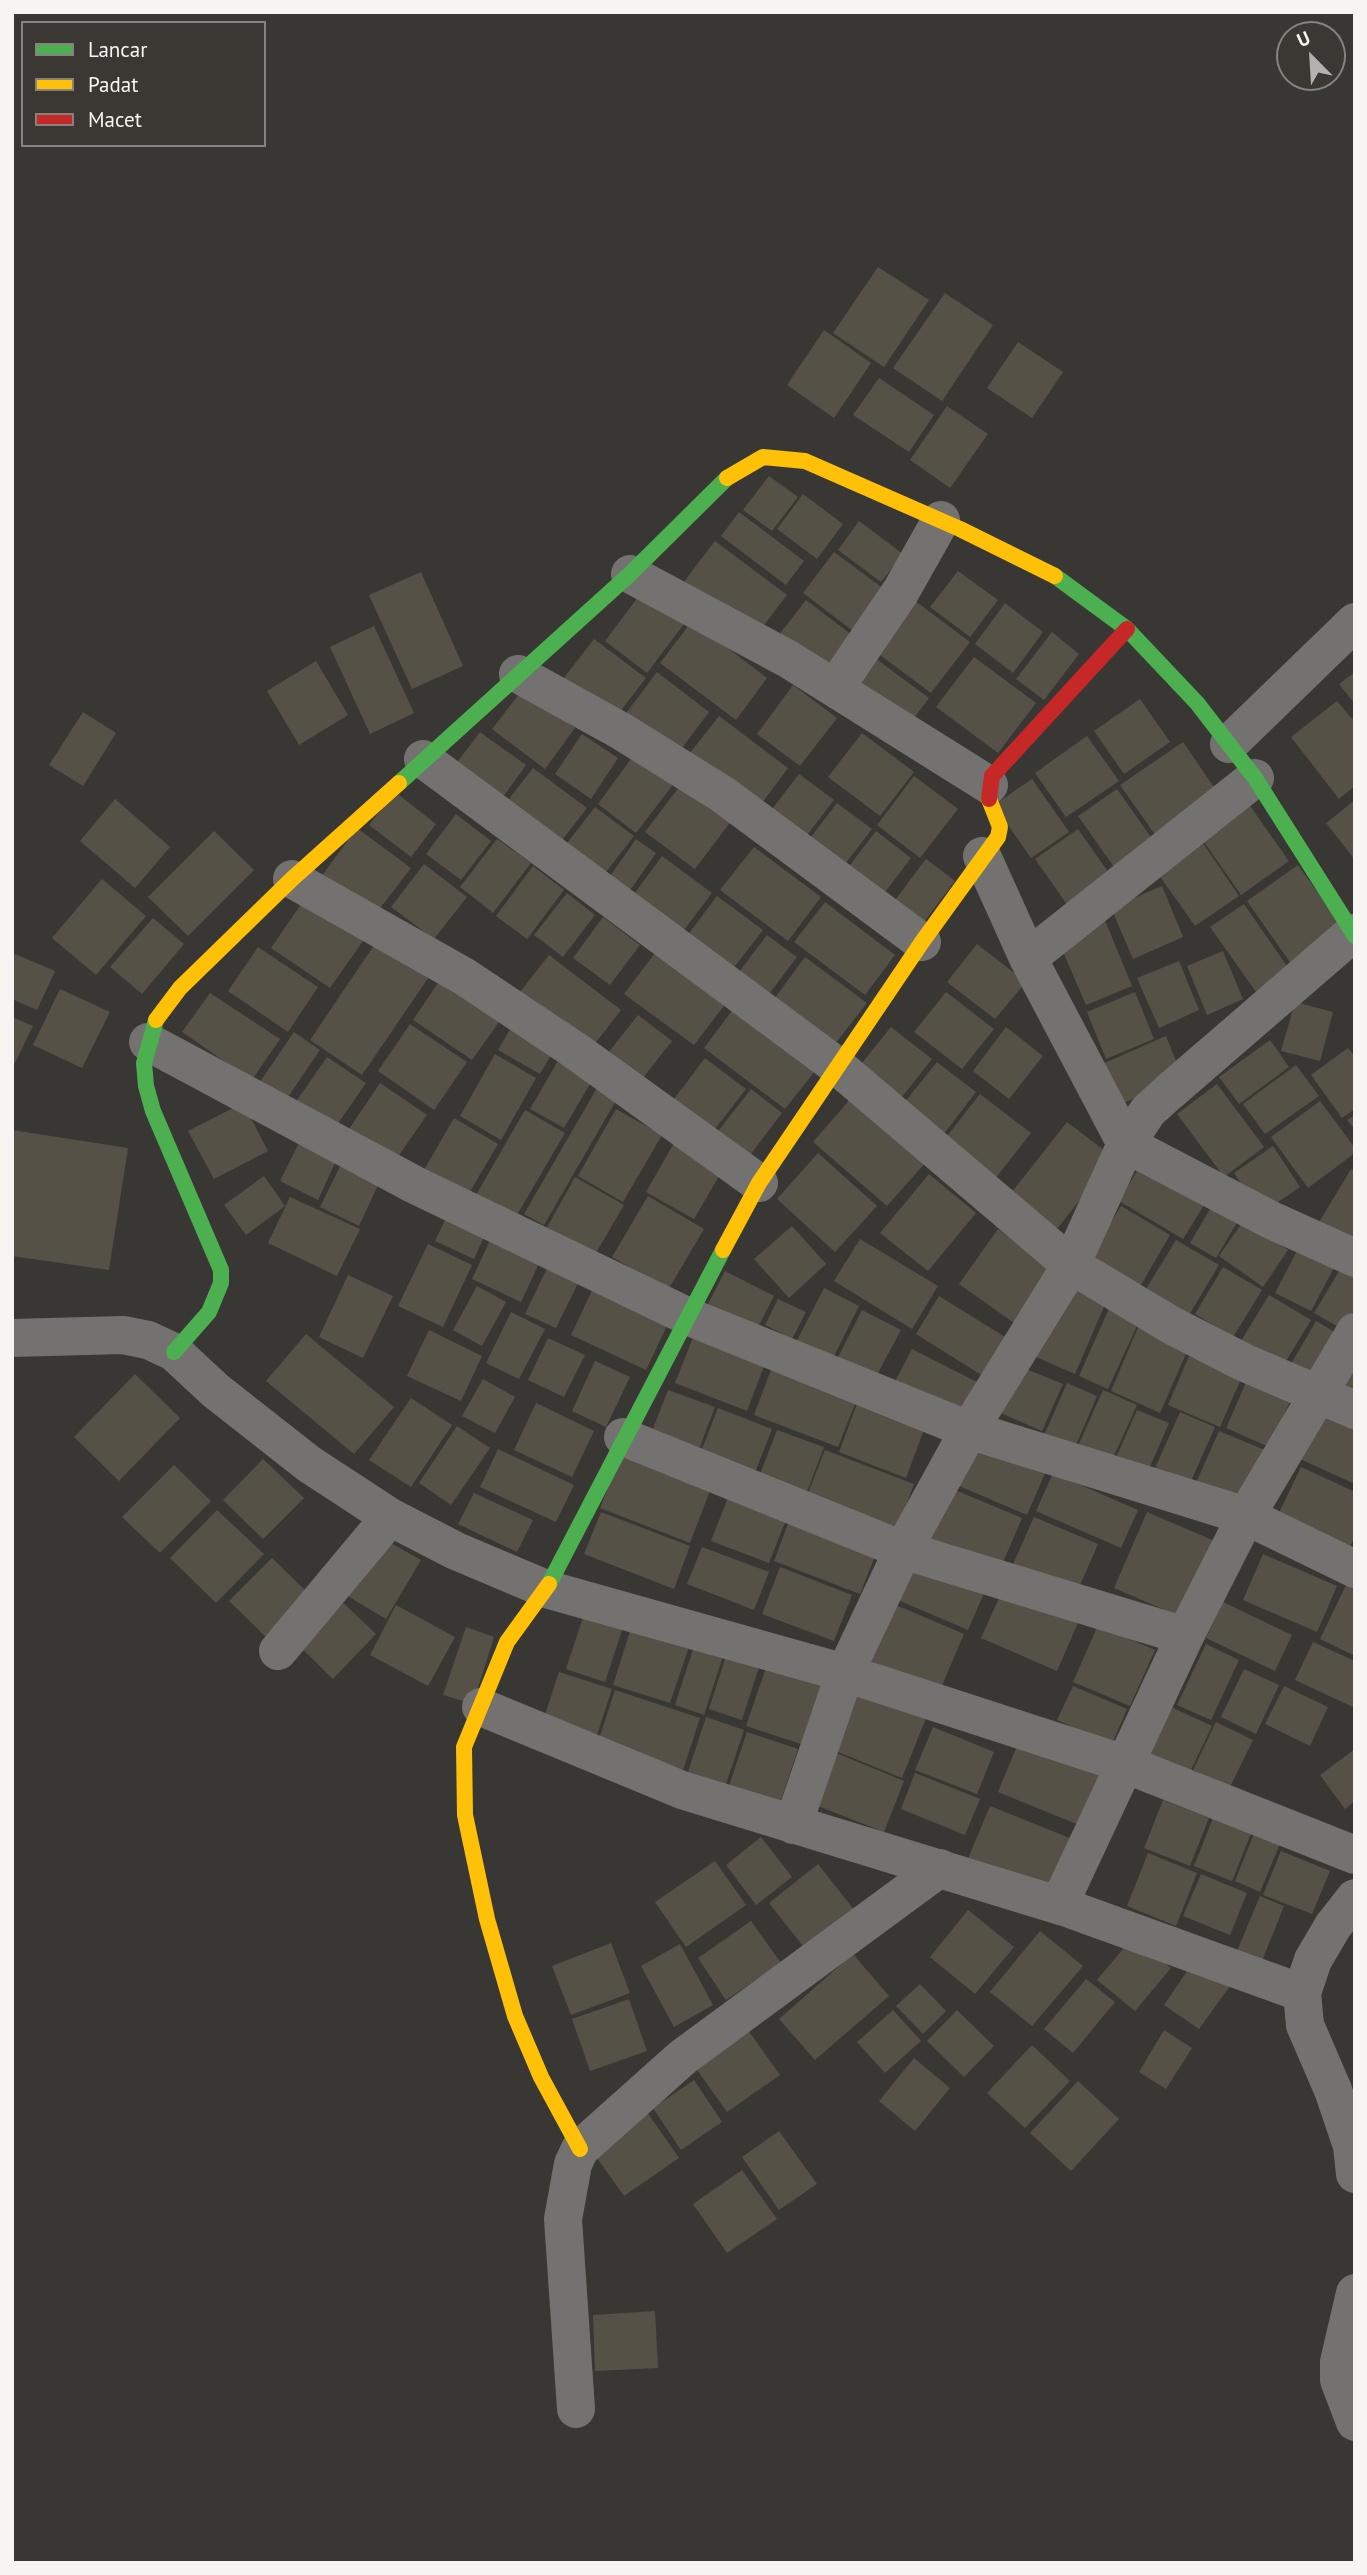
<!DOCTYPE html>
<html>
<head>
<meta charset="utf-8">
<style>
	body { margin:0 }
	#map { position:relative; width:1367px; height:2575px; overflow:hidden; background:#393734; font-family:"PT Sans",sans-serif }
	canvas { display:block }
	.frame { position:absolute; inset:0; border:14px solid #f7f5f1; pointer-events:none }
	.legend { position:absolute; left:21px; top:21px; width:245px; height:126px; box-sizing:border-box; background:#3b3732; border:2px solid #86837e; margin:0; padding:9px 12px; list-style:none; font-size:21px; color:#f7f5f1 }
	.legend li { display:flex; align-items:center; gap:14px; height:35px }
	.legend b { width:35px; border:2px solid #86837e }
	.north { position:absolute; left:1276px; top:21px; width:70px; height:70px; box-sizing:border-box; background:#3b3732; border:2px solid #86837e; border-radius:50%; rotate:336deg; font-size:19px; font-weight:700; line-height:28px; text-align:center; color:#f7f5f1 }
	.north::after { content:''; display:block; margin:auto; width:24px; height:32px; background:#b4b2af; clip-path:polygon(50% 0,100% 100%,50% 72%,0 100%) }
</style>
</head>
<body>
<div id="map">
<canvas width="1367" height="2575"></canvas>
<div class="frame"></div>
<ul class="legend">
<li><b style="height:9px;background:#4caf50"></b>Lancar</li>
<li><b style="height:9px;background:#ffc107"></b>Padat</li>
<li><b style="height:9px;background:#c62828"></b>Macet</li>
</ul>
<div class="north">U</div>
</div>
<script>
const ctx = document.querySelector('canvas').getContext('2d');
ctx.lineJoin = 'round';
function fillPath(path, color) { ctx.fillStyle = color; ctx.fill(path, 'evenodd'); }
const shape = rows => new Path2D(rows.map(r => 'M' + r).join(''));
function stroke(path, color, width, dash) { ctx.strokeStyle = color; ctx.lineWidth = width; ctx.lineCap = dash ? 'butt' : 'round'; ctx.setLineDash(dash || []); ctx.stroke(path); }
const building = shape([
	[878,267,929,300,884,367,833,333],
	[945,293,993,325,942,401,893,368],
	[824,330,871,363,834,418,787,385],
	[1018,342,1063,372,1032,418,987,388],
	[879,378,934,415,909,452,853,415],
	[947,406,988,434,950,488,910,460],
	[769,476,798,497,772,531,743,510],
	[803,494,843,524,817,559,777,529],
	[739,512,804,561,786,585,721,536],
	[859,521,903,554,881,582,838,550],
	[715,541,787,595,755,637,683,583],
	[834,552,892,595,861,637,803,593],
	[958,571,998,600,970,637,930,607],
	[421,572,463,666,412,689,369,595],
	[642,592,684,624,647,673,605,641],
	[806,600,852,635,822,675,775,640],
	[914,600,970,642,931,693,876,652],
	[1005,603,1043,632,1013,673,975,644],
	[692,621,767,678,736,720,660,663],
	[374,626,414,713,370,734,330,647],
	[1052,632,1079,654,1044,700,1016,679],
	[594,639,646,678,612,722,560,683],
	[871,655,929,698,904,731,846,687],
	[974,657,1036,703,998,753,936,707],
	[316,661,348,715,299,745,267,691],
	[657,672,709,712,676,756,624,716],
	[1355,672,1355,704,1339,684],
	[793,685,837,718,800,766,757,734],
	[523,689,575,728,545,769,492,729],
	[1140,699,1170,742,1124,774,1094,731],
	[1337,701,1355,722,1355,786,1339,799,1291,737],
	[83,712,116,733,83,786,49,765],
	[719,716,788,768,756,811,686,758],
	[480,732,526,765,495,808,449,773],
	[862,733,914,772,880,816,828,777],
	[582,734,618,758,591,799,555,774],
	[1087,736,1119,781,1066,817,1035,773],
	[1183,742,1220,796,1158,839,1120,785],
	[636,752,675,782,636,833,598,804],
	[533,768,587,808,556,848,502,808],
	[799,774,834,800,801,843,766,817],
	[914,776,958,809,920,858,877,825],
	[1032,779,1069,832,1031,858,994,805],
	[682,783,732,820,695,869,645,832],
	[1117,789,1160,850,1121,877,1078,816],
	[395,792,436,824,411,857,369,825],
	[115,799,170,847,135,888,80,841],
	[1355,800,1355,860,1326,823],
	[837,803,872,829,839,872,804,846],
	[1248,803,1289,861,1241,895,1200,836],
	[595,807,634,836,599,881,560,852],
	[456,814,491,841,461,880,426,854],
	[357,828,411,868,374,916,321,877],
	[1078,829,1116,883,1073,913,1035,859],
	[214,831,254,870,188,936,148,897],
	[876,831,911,858,876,904,840,878],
	[497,839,531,863,493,913,460,887],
	[636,839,656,853,626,896,606,882],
	[1201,840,1239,896,1195,926,1156,871],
	[754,847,821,897,788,941,720,890],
	[662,856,712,893,678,938,629,901],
	[926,859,955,881,918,930,889,908],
	[424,864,467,897,434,939,391,907],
	[1298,865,1346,932,1294,968,1247,901],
	[533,866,564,890,527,939,496,916],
	[102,879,146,916,96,975,52,938],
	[1162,886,1183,937,1133,959,1111,908],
	[567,893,595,915,563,957,534,935],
	[717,896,763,930,729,974,684,940],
	[304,900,363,941,330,988,271,948],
	[825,902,895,955,865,995,794,942],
	[1244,904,1289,969,1256,992,1210,927],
	[603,917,640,945,610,985,573,958],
	[153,918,184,944,142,994,110,967],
	[1104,918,1132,986,1086,1005,1057,938],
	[381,935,433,971,362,1075,310,1040],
	[767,935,797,957,766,998,736,976],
	[977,944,1026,982,995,1019,947,982],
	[661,945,730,998,694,1045,624,994],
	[258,947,318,987,288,1032,228,991],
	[1223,951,1243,999,1207,1015,1187,966],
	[15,954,55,971,37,1010,12,999,12,961],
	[549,955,621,1010,590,1050,517,996],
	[805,957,867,1003,835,1044,774,999],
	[1179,961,1199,1010,1159,1028,1137,978],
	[444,974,504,1015,472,1060,413,1020],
	[60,989,110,1012,82,1068,33,1045],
	[946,992,994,1029,962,1069,914,1032],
	[1135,992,1154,1039,1106,1059,1087,1012],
	[210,993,280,1039,252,1080,182,1032],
	[740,1000,822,1062,785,1109,704,1048],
	[1295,1002,1333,1012,1320,1061,1281,1051],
	[638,1015,672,1041,642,1079,608,1053],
	[12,1017,33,1026,12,1069],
	[515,1021,557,1045,540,1074,498,1050],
	[410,1024,467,1062,434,1110,378,1071],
	[891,1027,932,1059,898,1102,857,1069],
	[1006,1027,1043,1056,1009,1099,973,1071],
	[294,1032,320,1050,279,1110,253,1092],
	[1166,1036,1183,1078,1119,1105,1102,1064],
	[1270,1040,1289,1067,1239,1104,1219,1077],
	[1348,1048,1355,1056,1355,1109,1342,1118,1311,1075],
	[563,1052,597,1072,564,1128,530,1109],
	[495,1054,536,1078,501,1140,460,1116],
	[327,1057,366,1083,330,1135,291,1109],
	[705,1058,746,1089,712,1133,671,1103],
	[937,1062,976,1092,944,1134,904,1103],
	[1296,1065,1319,1096,1265,1134,1243,1104],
	[601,1081,621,1092,544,1225,524,1214],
	[380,1083,427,1115,395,1161,349,1129],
	[1217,1084,1264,1147,1224,1177,1177,1114],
	[751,1089,782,1113,747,1159,715,1135],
	[980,1094,1031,1133,994,1180,943,1141],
	[853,1096,927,1161,887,1206,813,1142],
	[1320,1101,1355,1148,1355,1153,1308,1188,1271,1137],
	[243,1103,268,1151,214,1179,188,1131],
	[616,1109,662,1135,623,1202,578,1176],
	[525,1110,565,1133,511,1225,472,1202],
	[1355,1115,1355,1130,1347,1120],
	[454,1118,498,1144,468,1195,424,1170],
	[1067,1122,1113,1157,1054,1233,1008,1197],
	[12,1130,128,1148,109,1270,12,1256],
	[304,1133,341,1150,318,1200,280,1181],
	[678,1136,726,1164,694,1219,646,1192],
	[1273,1146,1300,1187,1261,1214,1234,1173],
	[818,1153,877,1206,835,1252,777,1199],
	[345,1156,383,1174,359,1226,320,1207],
	[1141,1164,1206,1202,1183,1239,1119,1201],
	[1351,1169,1355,1171,1355,1252,1315,1229],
	[929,1174,976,1213,928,1271,880,1233],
	[264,1176,285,1206,246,1235,224,1205],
	[575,1177,624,1205,593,1258,545,1231],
	[648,1196,704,1229,668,1290,612,1257],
	[290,1197,360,1229,337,1276,268,1243],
	[1216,1199,1242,1214,1216,1258,1190,1243],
	[1121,1206,1170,1235,1138,1290,1088,1260],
	[451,1208,489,1226,474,1259,435,1241],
	[1244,1220,1288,1250,1263,1287,1219,1256],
	[792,1226,826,1264,789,1298,754,1259],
	[998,1229,1053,1268,1014,1323,959,1284],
	[493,1234,542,1257,521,1302,472,1279],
	[860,1239,938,1286,912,1329,834,1281],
	[1176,1240,1219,1265,1186,1320,1143,1294],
	[428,1244,472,1265,443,1327,398,1306],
	[1300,1245,1336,1264,1311,1311,1275,1293],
	[550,1262,581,1277,556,1328,525,1314],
	[1223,1267,1262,1290,1233,1337,1195,1314],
	[1341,1268,1355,1276,1355,1324,1349,1333,1314,1313],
	[725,1271,774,1296,752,1339,703,1314],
	[348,1275,393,1296,363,1358,319,1337],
	[597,1280,672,1315,646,1370,571,1335],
	[1061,1283,1106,1302,1075,1374,1029,1354],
	[477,1286,506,1302,482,1346,453,1330],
	[824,1288,859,1306,827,1370,791,1352],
	[1269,1295,1311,1320,1283,1366,1241,1341],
	[939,1296,1010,1340,986,1378,916,1334],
	[778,1299,806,1312,792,1339,765,1325],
	[1111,1304,1141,1317,1108,1389,1079,1376],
	[862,1310,901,1330,871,1386,833,1367],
	[511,1312,545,1329,519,1379,486,1363],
	[1142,1318,1192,1340,1160,1413,1111,1391],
	[1316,1321,1343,1337,1318,1380,1291,1364],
	[429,1330,482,1356,461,1401,407,1376],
	[306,1334,394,1407,354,1454,266,1381],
	[694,1335,766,1361,747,1411,675,1383],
	[548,1338,585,1355,564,1397,528,1380],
	[912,1349,981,1384,961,1424,891,1389],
	[1189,1356,1241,1379,1220,1427,1168,1405],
	[1355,1360,1355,1393,1341,1387],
	[595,1361,630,1377,606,1427,572,1411],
	[1016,1365,1063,1384,1042,1431,996,1411],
	[772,1367,857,1399,838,1447,754,1415],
	[135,1374,180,1418,119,1481,74,1437],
	[1248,1378,1292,1397,1269,1447,1226,1428],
	[483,1379,515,1397,495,1433,462,1416],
	[1067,1383,1097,1396,1073,1452,1042,1440],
	[668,1390,715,1407,696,1457,649,1439],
	[1103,1390,1137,1405,1108,1469,1074,1455],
	[411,1398,452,1425,411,1487,369,1460],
	[858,1401,925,1427,906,1478,839,1452],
	[536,1403,594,1431,572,1477,514,1450],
	[1326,1406,1355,1420,1355,1484,1300,1459],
	[718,1408,772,1429,752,1480,698,1459],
	[1137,1410,1169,1423,1146,1476,1114,1462],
	[1180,1412,1215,1427,1187,1490,1152,1475],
	[457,1426,490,1448,451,1505,419,1483],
	[777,1430,824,1447,804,1500,757,1482],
	[1219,1431,1265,1450,1242,1503,1196,1483],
	[971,1439,1046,1471,1027,1515,952,1483],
	[498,1449,574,1485,556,1522,480,1487],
	[825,1450,914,1484,896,1532,806,1498],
	[622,1454,711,1488,690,1543,600,1508],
	[263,1459,304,1498,263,1539,223,1500],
	[174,1465,211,1501,160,1553,122,1517],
	[1301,1467,1355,1492,1355,1537,1345,1556,1274,1523],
	[1053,1473,1138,1510,1121,1548,1036,1511],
	[948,1487,1022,1518,998,1574,924,1542],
	[731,1490,789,1512,769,1563,711,1541],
	[474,1493,533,1520,517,1552,458,1524],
	[217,1510,264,1554,216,1603,170,1558],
	[601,1512,690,1546,674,1589,584,1554],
	[1147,1512,1217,1542,1183,1618,1114,1588],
	[792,1513,879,1546,860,1594,774,1561],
	[1034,1517,1098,1544,1074,1599,1010,1571],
	[380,1537,421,1560,386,1619,346,1595],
	[702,1547,769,1572,754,1610,687,1584],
	[1263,1554,1337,1586,1317,1632,1243,1600],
	[272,1558,310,1595,268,1639,229,1601],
	[908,1558,985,1591,968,1630,891,1597],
	[780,1567,852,1595,834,1641,762,1614],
	[1347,1583,1355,1587,1355,1656,1320,1639],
	[1005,1585,1080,1618,1057,1671,981,1638],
	[335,1595,376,1634,333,1679,292,1639],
	[889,1602,964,1634,940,1690,864,1658],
	[1223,1602,1292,1635,1275,1671,1206,1638],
	[396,1605,455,1637,428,1686,370,1655],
	[585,1611,624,1624,605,1682,566,1669],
	[1098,1625,1155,1650,1130,1706,1073,1682],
	[466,1627,494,1637,473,1704,443,1695],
	[631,1628,689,1647,670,1703,613,1685],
	[1313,1642,1355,1661,1355,1708,1295,1680],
	[695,1643,724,1653,704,1715,675,1705],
	[1206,1644,1239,1660,1211,1720,1177,1705],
	[726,1656,759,1667,742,1720,709,1709],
	[767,1665,824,1684,804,1745,746,1726],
	[1244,1669,1279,1685,1256,1734,1221,1717],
	[559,1672,612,1689,596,1738,543,1721],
	[1073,1686,1127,1709,1112,1744,1057,1720],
	[1284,1686,1328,1707,1310,1746,1265,1724],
	[851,1687,926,1718,902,1778,826,1747],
	[615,1690,700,1718,683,1770,598,1742],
	[1169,1706,1212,1726,1190,1772,1147,1752],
	[706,1717,744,1730,726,1784,688,1772],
	[1216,1722,1253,1740,1230,1787,1193,1770],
	[933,1727,994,1752,977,1794,915,1770],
	[747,1732,798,1749,780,1803,729,1786],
	[1021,1736,1103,1769,1079,1825,998,1792],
	[1355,1749,1355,1801,1345,1809,1320,1775],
	[829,1750,904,1781,884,1832,808,1802],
	[915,1773,980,1799,965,1835,901,1809],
	[1163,1800,1209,1818,1190,1866,1144,1848],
	[990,1806,1077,1841,1054,1896,967,1861],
	[1213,1818,1251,1834,1232,1881,1194,1866],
	[1255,1831,1281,1841,1260,1892,1235,1881],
	[761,1837,792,1877,756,1905,726,1865],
	[1281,1851,1330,1871,1312,1914,1263,1895],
	[1148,1853,1197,1873,1176,1926,1127,1906],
	[715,1861,746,1905,686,1947,655,1902],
	[818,1864,859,1916,810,1955,769,1903],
	[1201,1874,1247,1893,1230,1935,1183,1916],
	[1260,1896,1284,1906,1262,1961,1237,1951],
	[968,1910,1014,1947,975,1994,930,1957],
	[751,1921,781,1963,726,2000,698,1958],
	[1040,1931,1083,1966,1032,2026,990,1992],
	[1133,1937,1171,1968,1135,2011,1097,1980],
	[611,1943,630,1993,571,2015,552,1966],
	[680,1944,713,2005,674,2027,641,1966],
	[853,1954,889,1996,815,2060,779,2019],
	[1194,1961,1230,1986,1199,2029,1164,2005],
	[1086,1979,1115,2002,1073,2053,1044,2029],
	[920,1984,946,2011,923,2034,896,2006],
	[629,1999,647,2051,590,2071,572,2019],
	[893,2010,921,2041,885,2073,857,2042],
	[957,2010,994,2046,964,2077,927,2041],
	[748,2030,780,2075,727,2112,695,2067],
	[1164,2030,1192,2048,1166,2089,1139,2072],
	[1032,2045,1070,2081,1025,2128,987,2093],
	[914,2058,950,2088,915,2131,879,2101],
	[694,2080,722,2122,681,2150,653,2108],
	[1078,2081,1119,2119,1071,2171,1030,2133],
	[647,2112,679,2158,624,2196,592,2151],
	[779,2131,817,2184,779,2210,742,2157],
	[742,2170,777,2219,727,2253,693,2204],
	[655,2311,658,2368,595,2371,593,2315]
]);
const street = shape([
	[630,574,788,659,989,785],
	[518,674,621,731,722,794,922,942],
	[835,688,901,591,941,520],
	[1229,744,1355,622],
	[423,759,837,1066,1071,1265,1171,1325,1243,1362,1355,1410],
	[292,879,465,977,573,1049,759,1183],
	[1353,933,1169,1092,1148,1111,1126,1144,1269,1219,1355,1258],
	[1028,958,1255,778],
	[148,1042,415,1185,687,1316,969,1430,1246,1516,1355,1569],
	[12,1338,123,1335,148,1340,174,1352,216,1391,309,1464,390,1517,456,1551,546,1589,845,1673,1125,1764,1355,1855],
	[623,1437,903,1550,1185,1636],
	[278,1651,390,1517],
	[481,1707,682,1790,1064,1907,1302,1993,1305,2025,1333,2090,1352,2146,1355,2174],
	[793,1825,845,1673,903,1550,969,1430,1071,1265,1126,1144,1028,958,982,856],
	[1059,1905,1185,1636,1246,1516,1355,1332],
	[1302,1993,1313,1960,1333,1926,1355,1898],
	[1355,2293,1339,2362,1339,2380,1355,2422],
	[576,2409,563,2219,573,2164,580,2149,683,2057,940,1868]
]);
const fast = shape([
	[1055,576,1127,629,1197,703,1255,778,1355,936],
	[399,783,630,574,727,478],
	[156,1020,144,1063,146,1086,153,1111,221,1270,221,1283,209,1312,174,1352],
	[549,1584,723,1250]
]);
const slow = shape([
	[727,478,763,457,805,461,960,529,1055,576],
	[156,1020,180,988,292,879,399,783],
	[723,1250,759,1183,922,942,998,837,1000,827,989,799],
	[549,1584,507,1642,464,1747,465,1815,487,1919,515,2016,541,2077,580,2149]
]);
const jam = shape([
	[989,799,992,776,1127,629]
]);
fillPath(building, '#565147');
stroke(street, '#747270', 38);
stroke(fast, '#4caf50', 16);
stroke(slow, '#ffc107', 16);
stroke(jam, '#c62828', 16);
</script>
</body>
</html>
